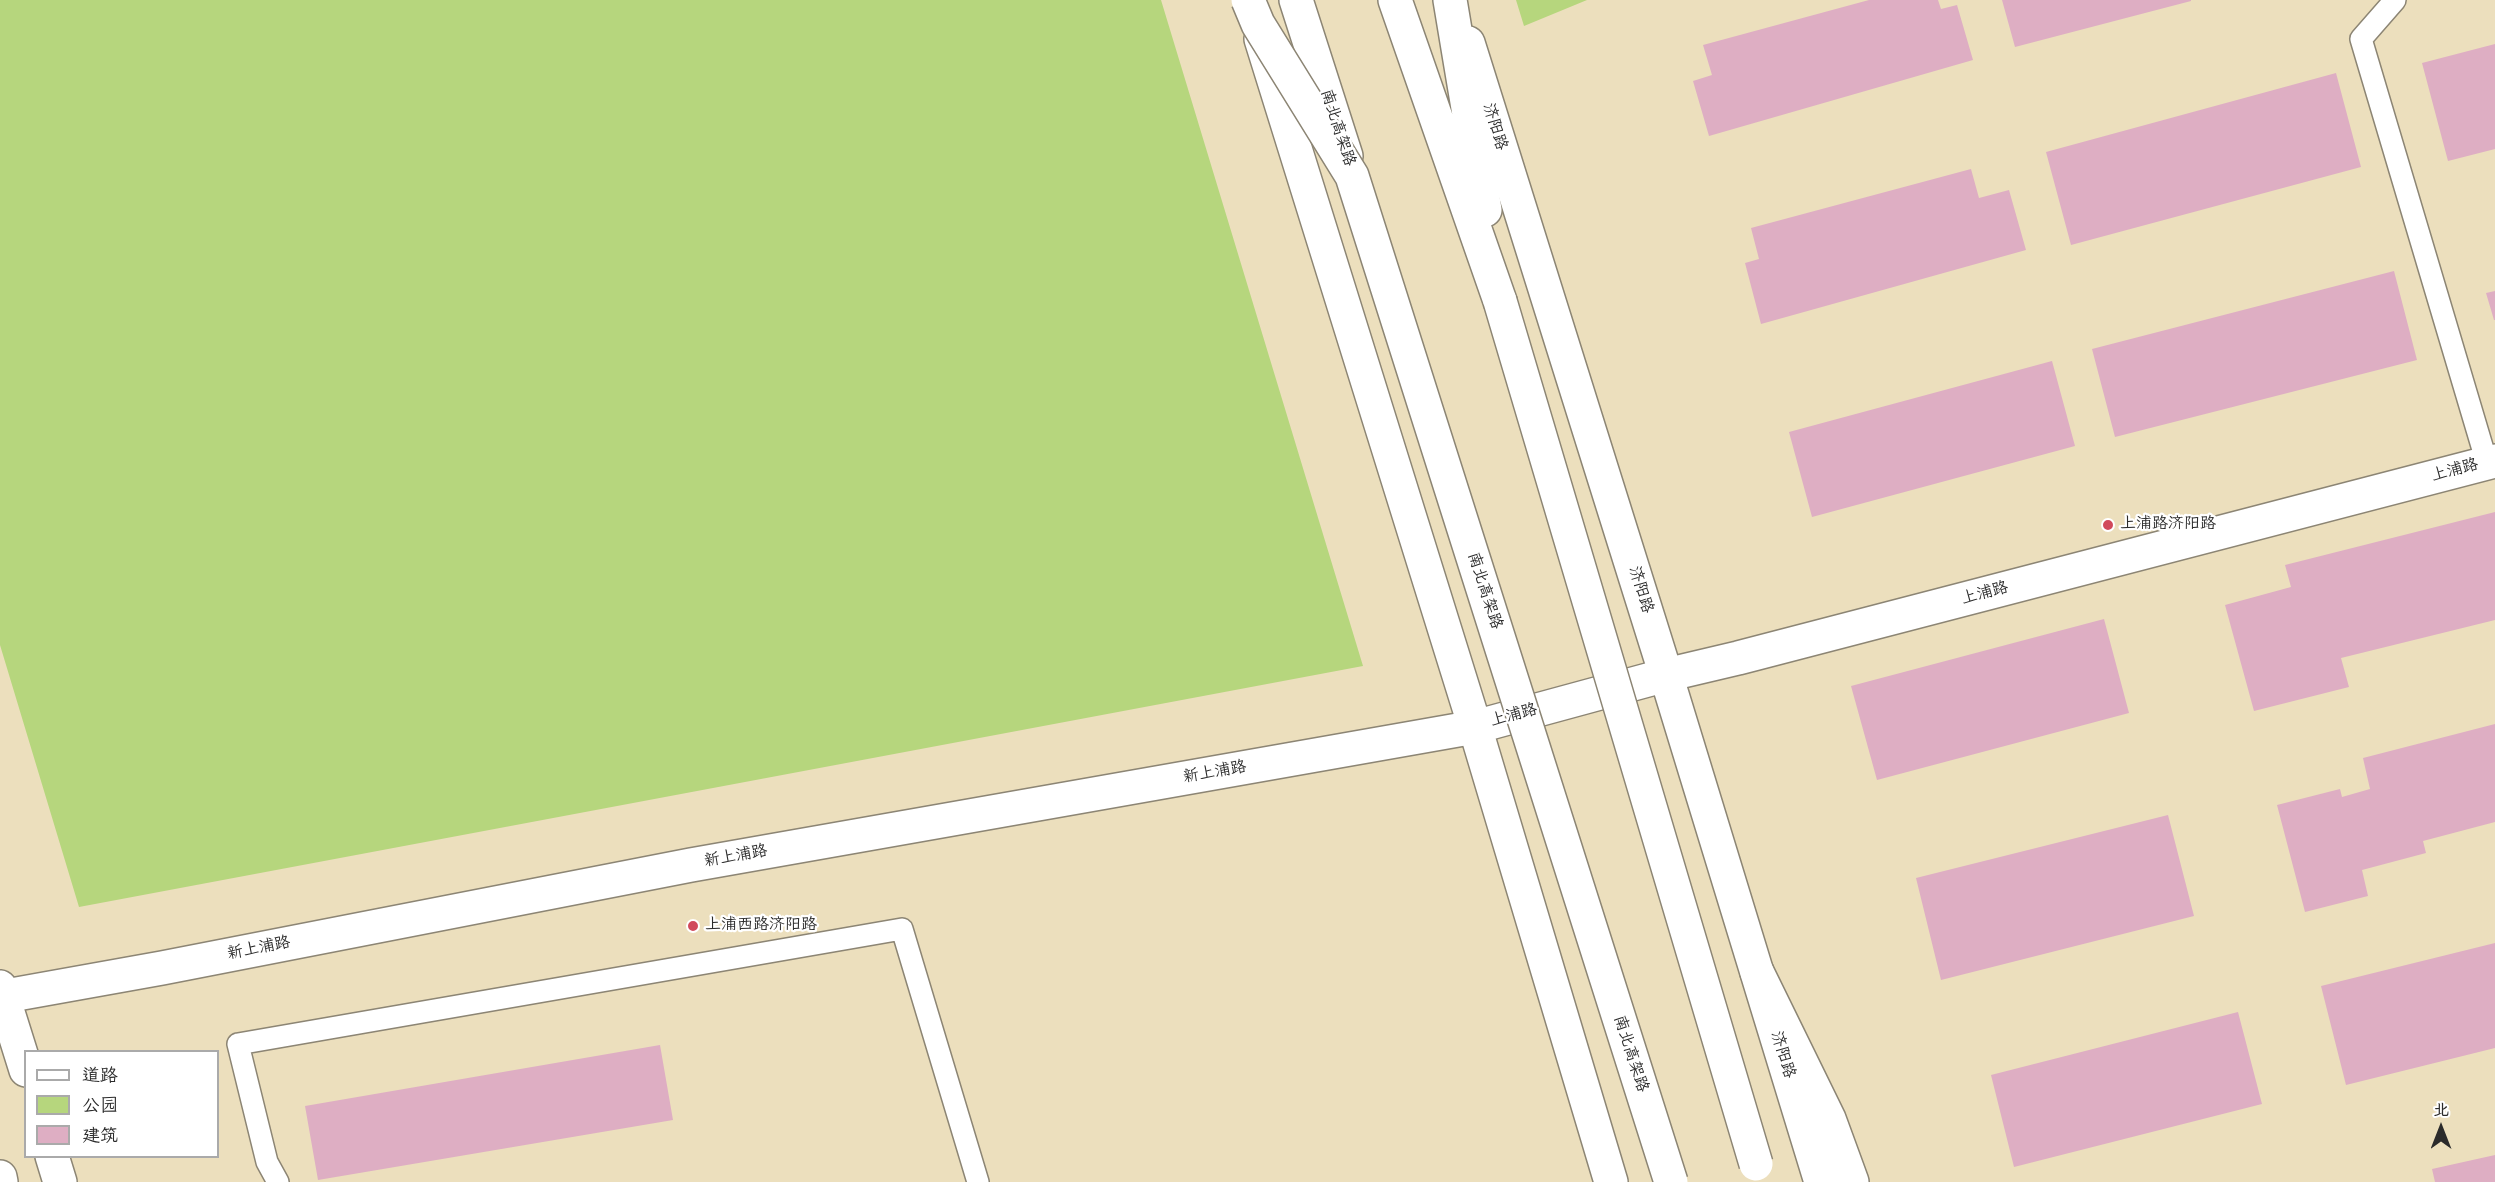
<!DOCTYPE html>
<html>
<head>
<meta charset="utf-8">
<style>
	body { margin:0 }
	#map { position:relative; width:2495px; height:1182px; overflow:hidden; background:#ecdfbd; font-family:"Architects Daughter","LXGW WenKai TC",sans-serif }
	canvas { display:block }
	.legend { position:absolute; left:24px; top:1050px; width:195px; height:108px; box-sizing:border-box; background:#fff; border:2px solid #aaa; margin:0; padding:8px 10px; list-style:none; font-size:18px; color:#2b2b2b }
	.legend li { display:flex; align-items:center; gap:12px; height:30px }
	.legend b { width:30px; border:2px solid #aaa }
	.north { position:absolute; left:2411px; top:1098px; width:60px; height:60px; -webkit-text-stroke:4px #fff; paint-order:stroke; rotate:0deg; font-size:16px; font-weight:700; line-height:24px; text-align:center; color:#2b2b2b }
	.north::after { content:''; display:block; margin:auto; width:21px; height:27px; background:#2b2b2b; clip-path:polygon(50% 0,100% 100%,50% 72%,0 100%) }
</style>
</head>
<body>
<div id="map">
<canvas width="2495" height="1182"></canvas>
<ul class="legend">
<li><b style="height:8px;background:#fff"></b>道路</li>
<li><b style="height:16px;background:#b6d67d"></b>公园</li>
<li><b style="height:16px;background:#deaec3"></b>建筑</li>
</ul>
<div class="north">北</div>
</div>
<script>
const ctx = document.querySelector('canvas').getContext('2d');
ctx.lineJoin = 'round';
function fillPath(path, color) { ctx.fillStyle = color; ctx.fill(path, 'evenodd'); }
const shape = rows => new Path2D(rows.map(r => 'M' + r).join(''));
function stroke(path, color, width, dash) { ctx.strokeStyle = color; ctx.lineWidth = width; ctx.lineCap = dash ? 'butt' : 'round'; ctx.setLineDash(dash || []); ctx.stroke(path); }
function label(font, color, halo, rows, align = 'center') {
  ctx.font = font + ' "Architects Daughter","LXGW WenKai TC",sans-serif'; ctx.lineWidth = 4.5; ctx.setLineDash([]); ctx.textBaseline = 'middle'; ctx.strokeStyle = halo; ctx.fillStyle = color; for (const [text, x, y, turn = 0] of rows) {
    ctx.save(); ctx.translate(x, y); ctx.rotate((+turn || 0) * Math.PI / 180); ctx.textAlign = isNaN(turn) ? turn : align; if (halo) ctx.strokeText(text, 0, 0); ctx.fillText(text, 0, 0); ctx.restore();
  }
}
const green = shape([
	[0,0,1161,0,1363,666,79,907,0,645],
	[1516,0,1587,0,1524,26]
]);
const building = shape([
	[1869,0,1938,0,1941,9,1957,5,1973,60,1709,136,1693,81,1712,75,1703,45],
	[2002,0,2191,0,2191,1,2015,47],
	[2495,44,2495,149,2448,161,2422,63],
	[2336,73,2361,167,2071,245,2046,152],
	[1971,169,1979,198,2009,190,2026,250,1761,324,1745,263,1759,259,1751,228],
	[2394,271,2417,360,2115,437,2092,349],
	[2495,291,2495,320,2494,320,2486,293],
	[2052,361,2075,446,1812,517,1789,432],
	[2495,512,2495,620,2341,658,2349,687,2254,711,2225,605,2291,587,2285,565],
	[2104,619,2129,713,1877,780,1851,686],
	[2495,724,2495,822,2423,841,2426,853,2362,870,2368,896,2305,912,2277,805,2340,789,2342,797,2370,789,2363,758],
	[2168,815,2194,916,1941,980,1916,878],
	[2495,943,2495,1048,2346,1085,2321,986],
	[2238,1012,2262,1104,2014,1167,1991,1075],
	[660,1045,673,1120,318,1180,305,1106],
	[2495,1155,2495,1182,2435,1182,2432,1169]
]);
const service = shape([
	[2395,0,2361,39,2487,463],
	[278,1182,267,1162,238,1044,902,929,978,1182]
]);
const minor = shape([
	[0,997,162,968,691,865,1475,727,1666,675,1738,658,2495,461]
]);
const tertiary = shape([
	[0,987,26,1070],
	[52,1156,60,1182],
	[0,1177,1,1182]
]);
const primary = shape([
	[1261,39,1475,727,1611,1182],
	[1468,43,1666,675,1821,1182]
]);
const trunk = shape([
	[1296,0,1346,156],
	[1395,0,1500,301],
	[1450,0,1485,210],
	[1757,972,1829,1119,1852,1182]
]);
const trunkBridge = shape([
	[1248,0,1258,24,1352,176,1671,1182],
	[1500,301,1756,1164]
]);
const markers = [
	[2108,525,6,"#d1495b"],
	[693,926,6,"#d1495b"]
];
const streetNames = [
	["济阳路",1494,127,73],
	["南北高架路",1337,128,72],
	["上浦路",2455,471,-15],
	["济阳路",1640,590,73],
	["南北高架路",1484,591,72],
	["上浦路",1985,594,-15],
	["上浦路",1514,716,-15],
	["新上浦路",1215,773,-10],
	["新上浦路",736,857,-10],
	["新上浦路",259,949,-11],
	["南北高架路",1630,1054,72],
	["济阳路",1782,1055,73]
];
const poiNames = [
	["上浦路济阳路",2120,525],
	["上浦西路济阳路",705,926]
];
fillPath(green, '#b6d67d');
fillPath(building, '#deaec3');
stroke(service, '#8c8574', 24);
stroke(minor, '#8c8574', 36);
stroke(tertiary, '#8c8574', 36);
stroke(primary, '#8c8574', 36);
stroke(trunk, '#8c8574', 36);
stroke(service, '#fff', 21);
stroke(minor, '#fff', 33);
stroke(tertiary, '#fff', 33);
stroke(primary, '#fff', 33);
stroke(trunk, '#fff', 33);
stroke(trunkBridge, '#8c8574', 36, []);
stroke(trunkBridge, '#fff', 33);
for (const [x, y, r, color] of markers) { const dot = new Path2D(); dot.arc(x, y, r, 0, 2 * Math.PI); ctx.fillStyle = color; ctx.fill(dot); stroke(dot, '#fff', 2); }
label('16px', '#2b2b2b', '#fff', streetNames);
label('16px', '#2b2b2b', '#fff', poiNames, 'left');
</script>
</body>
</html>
